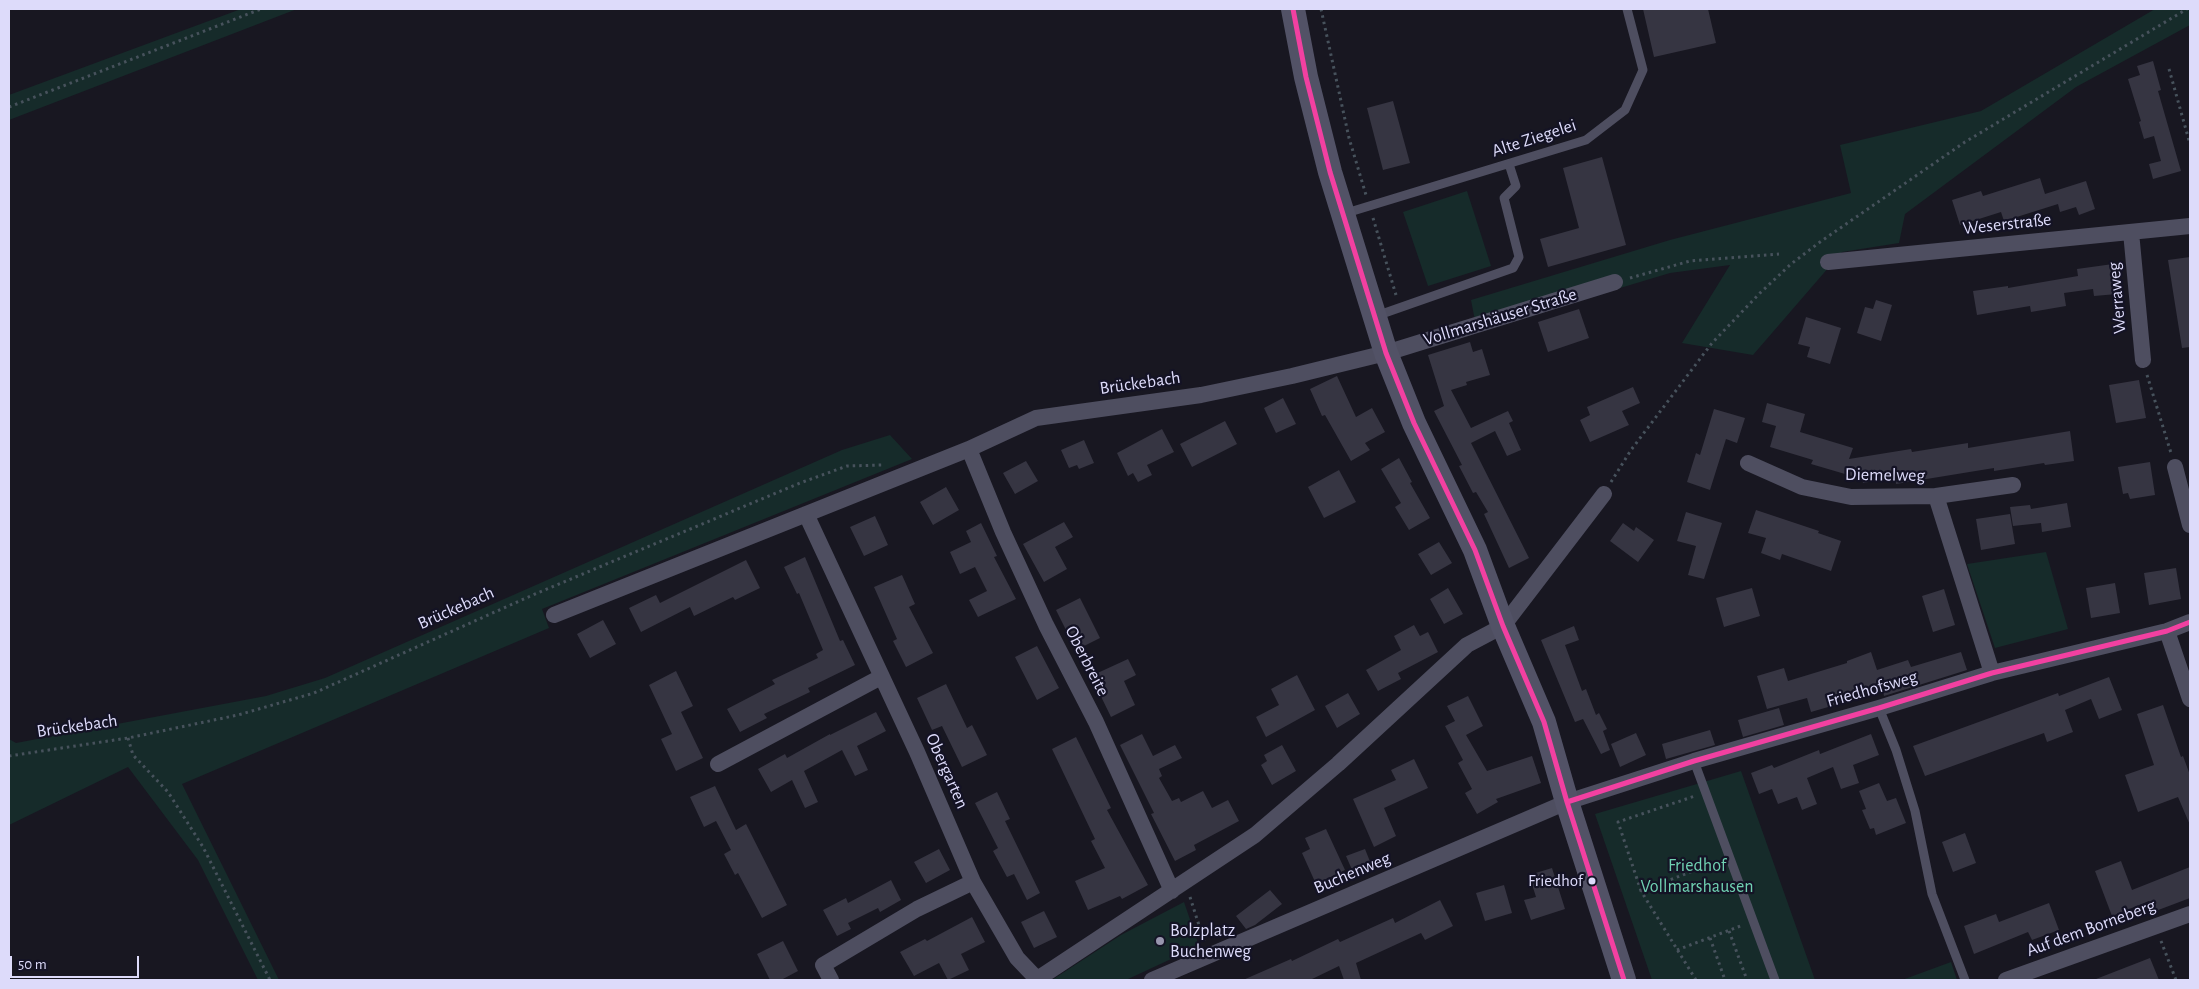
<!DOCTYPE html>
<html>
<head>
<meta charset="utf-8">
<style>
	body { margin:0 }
	#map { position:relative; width:2199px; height:989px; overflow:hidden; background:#181721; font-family:"Alegreya Sans",sans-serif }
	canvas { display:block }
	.frame { position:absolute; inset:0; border:10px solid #dddbfa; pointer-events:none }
	.scale { position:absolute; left:10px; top:956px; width:129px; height:22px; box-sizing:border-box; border:2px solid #dddbfa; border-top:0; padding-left:6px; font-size:15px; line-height:18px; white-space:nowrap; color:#dddbfa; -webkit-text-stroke:4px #141325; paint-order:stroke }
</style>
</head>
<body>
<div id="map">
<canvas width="2199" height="989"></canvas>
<div class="frame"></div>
<div class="scale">50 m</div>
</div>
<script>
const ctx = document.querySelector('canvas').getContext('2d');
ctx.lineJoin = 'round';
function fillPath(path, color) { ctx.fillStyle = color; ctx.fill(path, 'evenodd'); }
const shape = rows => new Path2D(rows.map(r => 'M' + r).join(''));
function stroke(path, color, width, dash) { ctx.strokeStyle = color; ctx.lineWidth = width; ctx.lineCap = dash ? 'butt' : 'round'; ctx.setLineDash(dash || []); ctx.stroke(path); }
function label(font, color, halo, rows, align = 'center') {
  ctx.font = font + ' "Alegreya Sans",sans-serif'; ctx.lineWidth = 4.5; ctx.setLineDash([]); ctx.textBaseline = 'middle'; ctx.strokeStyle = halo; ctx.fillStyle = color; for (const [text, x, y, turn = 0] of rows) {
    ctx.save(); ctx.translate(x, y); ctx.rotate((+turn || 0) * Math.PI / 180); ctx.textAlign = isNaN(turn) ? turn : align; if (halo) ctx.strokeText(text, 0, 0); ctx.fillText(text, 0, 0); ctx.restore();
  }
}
const green = shape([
	[241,9,297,9,9,120,9,95],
	[2155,9,2190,9,2190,25,2076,87,1905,214,1899,243,1842,252,1753,355,1682,343,1730,265,1670,273,1477,331,1471,300,1670,240,1851,193,1840,145,1981,111],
	[1467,191,1491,266,1428,286,1403,212],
	[890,435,912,459,542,609,549,628,182,784,279,980,258,980,198,860,128,767,9,825,9,739,16,743,266,696,325,678,842,450],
	[2046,552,2068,629,1995,648,1967,564],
	[1741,771,1815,980,1652,980,1595,814],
	[1184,902,1199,946,1126,980,1052,980,1121,935],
	[1951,962,1957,980,1902,980]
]);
const building = shape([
	[1643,9,1708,9,1716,43,1654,57],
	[2153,61,2161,90,2158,91,2181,171,2153,179,2149,164,2161,161,2154,136,2144,139,2139,122,2141,121,2128,79,2140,75,2137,66],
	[1393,101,1410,163,1383,170,1367,108],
	[1602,157,1626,245,1548,267,1540,239,1579,228,1563,168],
	[2040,178,2045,194,2086,181,2095,209,2079,215,2076,207,2060,212,2058,204,2004,221,2001,212,1960,225,1952,200,1981,191,1983,196],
	[2190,257,2190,347,2182,348,2168,260],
	[2113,264,2117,294,2094,296,2093,289,2064,293,2066,306,2031,312,2030,306,1977,315,1973,291,2008,286,2008,288,2078,276,2077,269],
	[1876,300,1892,305,1881,341,1857,333,1865,307,1873,309],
	[1579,309,1589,338,1548,352,1538,322],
	[1806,317,1841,328,1830,364,1807,357,1810,347,1798,344],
	[1470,342,1473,352,1482,349,1490,375,1466,382,1467,385,1451,390,1471,428,1508,411,1513,421,1509,423,1521,450,1507,456,1495,431,1471,443,1529,558,1509,568,1484,514,1488,512,1476,492,1473,493,1459,466,1462,465,1434,411,1444,406,1428,355],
	[1337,376,1356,417,1372,408,1385,432,1365,443,1370,450,1351,461,1325,415,1322,416,1310,389],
	[2139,380,2146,418,2116,423,2109,385],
	[1633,387,1640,403,1622,411,1629,425,1590,442,1580,420,1590,415,1587,407],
	[1283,398,1296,424,1276,433,1264,408],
	[1767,403,1805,414,1800,432,1853,448,1849,459,1911,449,1912,452,1968,443,1968,448,2070,431,2074,461,2045,465,2044,463,1994,471,1994,468,1896,484,1895,477,1863,483,1862,479,1811,464,1813,460,1770,447,1776,426,1762,422],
	[1714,409,1745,418,1737,443,1726,439,1710,490,1687,482,1696,453,1700,455],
	[1225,421,1237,444,1192,467,1180,444],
	[1162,429,1174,452,1147,465,1152,475,1138,482,1133,473,1128,476,1117,453],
	[1084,440,1094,463,1079,469,1077,465,1069,468,1061,450],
	[1399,458,1412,482,1410,483,1430,518,1409,530,1395,507,1401,503,1381,469],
	[1026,461,1038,481,1015,494,1003,473],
	[2150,462,2155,495,2130,499,2128,493,2123,494,2118,467],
	[1339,470,1356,502,1324,518,1308,487],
	[946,487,959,510,933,525,920,502],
	[2067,503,2071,527,2042,532,2041,523,2013,526,2010,507,2030,505,2031,509],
	[1756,510,1819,531,1818,533,1841,541,1831,571,1782,554,1780,560,1761,553,1766,538,1748,533],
	[1686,512,1722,523,1704,579,1688,575,1696,546,1677,541],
	[2010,514,2015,544,1981,550,1976,519],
	[875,516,888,545,864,556,850,527],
	[1064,522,1073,537,1055,547,1067,569,1044,582,1023,544],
	[981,523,997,556,994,557,1016,599,978,617,969,600,987,591,975,567,960,574,950,552,971,542,966,531],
	[1623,523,1634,531,1636,527,1654,540,1638,562,1610,541],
	[1439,542,1452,563,1431,575,1418,554],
	[805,557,840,641,843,640,855,665,808,688,810,692,764,714,767,718,740,732,727,709,775,684,772,680,818,658,816,654,823,650,799,593,797,594,784,567],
	[746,560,760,588,735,600,733,597,694,616,690,607,641,632,629,608,656,595,660,603],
	[2176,568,2181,599,2149,605,2144,573],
	[902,575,915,604,909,607,933,653,906,667,893,641,897,639,874,587],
	[2115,583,2120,613,2091,618,2086,588],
	[1448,588,1463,614,1444,624,1430,599],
	[1752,588,1760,616,1724,627,1716,598],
	[1944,589,1955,625,1933,632,1922,596],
	[1080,598,1100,638,1076,650,1056,610],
	[603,620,616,644,590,658,577,634],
	[1414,625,1420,636,1428,632,1438,652,1398,673,1401,679,1378,691,1366,670,1401,650,1394,636],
	[1574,626,1579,640,1565,645,1582,691,1586,689,1596,715,1599,713,1607,729,1603,731,1610,750,1601,754,1583,719,1575,722,1541,640],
	[1037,646,1059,688,1037,700,1015,657],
	[1871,652,1877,670,1908,660,1911,667,1961,652,1967,670,1884,696,1883,691,1811,712,1807,698,1767,709,1757,676,1784,668,1788,681,1847,663,1847,661],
	[1128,659,1136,675,1124,681,1135,705,1111,717,1091,676],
	[676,671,693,706,681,712,703,758,676,771,661,739,672,734,649,685],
	[1297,675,1315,710,1266,737,1256,717,1279,705,1271,689],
	[2109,677,2122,710,2099,719,2091,699,2065,710,2073,732,2047,742,2044,733,1925,776,1913,746,2058,693,2059,696],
	[946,684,967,728,972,725,987,755,962,767,942,726,932,730,917,698],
	[1348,693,1360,714,1337,728,1325,706],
	[1468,696,1483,726,1466,735,1487,771,1532,756,1541,783,1496,799,1498,802,1477,814,1465,793,1472,789,1458,763,1463,760,1445,726,1455,721,1447,706],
	[2163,705,2181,757,2183,756,2190,775,2190,825,2178,797,2138,812,2125,775,2154,765,2137,714],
	[1779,708,1784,725,1743,737,1738,720],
	[876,712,886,731,857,746,868,770,855,776,842,750,804,771,818,802,805,808,792,780,771,792,758,769,785,754,787,758,830,734,830,735],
	[1710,730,1715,745,1666,759,1662,744],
	[1636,733,1646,755,1620,767,1611,744],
	[1142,734,1153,756,1175,745,1182,758,1159,769,1162,776,1159,778,1172,801,1179,798,1181,802,1203,791,1212,808,1228,800,1239,821,1194,845,1196,850,1175,861,1151,814,1154,813,1120,745],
	[1871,734,1879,755,1853,765,1859,783,1841,789,1833,767,1807,778,1817,804,1802,810,1797,797,1778,804,1772,789,1759,794,1751,773,1772,765,1774,768,1819,750,1820,754],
	[1076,737,1111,808,1107,810,1148,885,1122,899,1120,896,1088,910,1075,881,1105,868,1091,841,1095,839,1052,749],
	[1282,745,1296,771,1272,785,1261,765,1267,761,1264,755],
	[1414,759,1428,788,1384,808,1396,836,1374,847,1353,799,1396,780,1391,770],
	[1879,783,1887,801,1896,798,1906,823,1876,835,1874,828,1870,829,1862,810,1866,809,1859,791],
	[715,786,736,830,746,824,787,905,762,918,738,873,735,875,724,854,731,850,716,821,704,827,690,797],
	[997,792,1010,819,1005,821,1040,893,1027,900,1014,874,1007,877,993,851,998,848,975,803],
	[1326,829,1345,870,1316,884,1302,853,1310,849,1305,838],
	[1965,833,1976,863,1953,872,1942,842],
	[939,849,950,870,926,883,914,862],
	[1365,849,1371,864,1353,872,1346,856],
	[2121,861,2132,890,2190,867,2190,898,2153,912,2149,901,2112,916,2095,871],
	[1552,868,1565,909,1531,920,1524,900,1536,897,1529,875],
	[891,880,901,900,880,912,878,908,848,923,851,929,837,936,823,910,846,898,848,903],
	[1504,885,1512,913,1485,921,1476,893],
	[1270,890,1282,904,1255,925,1246,929,1236,916],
	[1440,900,1453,926,1425,940,1421,933,1356,963,1361,980,1344,980,1339,966,1310,980,1243,980,1291,959,1292,961,1338,939,1340,942,1393,918,1395,923],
	[2049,903,2059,930,2032,940,2028,932,1974,954,1964,926,1996,914,1999,922],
	[1044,911,1057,937,1034,948,1021,922],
	[972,917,985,942,961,954,969,970,948,980,939,963,914,976,900,952,925,939,927,941],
	[783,941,798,971,781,980,770,980,757,954],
	[2150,958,2159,980,2096,980,2096,979]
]);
const path = shape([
	[1321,9,1349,138,1366,195],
	[2169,69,2190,144],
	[9,107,261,9],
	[1373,218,1396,295],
	[1630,278,1690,261,1779,254],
	[2147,375,2171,453],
	[1611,482,1631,450,1712,343,1760,293,1791,264,1820,242,1965,142,2187,9],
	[128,738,133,755,168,792,203,847,270,980],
	[9,756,128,738,238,715,314,693,535,594,800,483,847,466,882,465],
	[1641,891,1618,822,1695,796],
	[1190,897,1204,941],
	[1729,931,1747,980],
	[1710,938,1725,980],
	[2161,941,2176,980],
	[1677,950,1743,925],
	[1696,980,1641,891,1719,861]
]);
const service = shape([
	[1343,214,1586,140,1625,110,1643,70,1627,9],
	[1376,316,1513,268,1519,257,1504,198,1516,186,1509,164],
	[1879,708,1896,750,1915,811,1932,894,1965,980],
	[1694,761,1775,980]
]);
const minor = shape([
	[2131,232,2143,360],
	[1828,262,2190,226],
	[969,449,1003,532,1046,625,1096,722,1172,891],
	[1748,463,1802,487,1851,497,1936,496,1992,673],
	[2175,467,2190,525],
	[1936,496,2013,485],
	[806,514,917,752,973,882,1017,958,1037,979],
	[554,615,969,449,1036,418,1201,395,1292,376,1386,353,1615,282],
	[2167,631,2190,699],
	[718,764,881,677],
	[831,980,823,965,917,909,973,882],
	[1036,980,1255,835,1338,764,1467,645,1503,626,1604,494],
	[1152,980,1567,802,1694,761,1879,708,1992,673,2167,631,2190,622],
	[2006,980,2190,914]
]);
const secondary = shape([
	[1293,9,1306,77,1330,172,1386,353,1414,423,1475,550,1503,626,1544,722,1567,802,1624,980]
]);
const bus1 = shape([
	[1293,9,1306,77,1330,172,1386,353,1414,423,1475,550,1503,626,1544,722,1567,802,1624,980],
	[1567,802,1694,761,1879,708,1992,673,2167,631,2190,622]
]);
const markers = [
	[1592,881,4.5,"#dddbfa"],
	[1160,941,5,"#9896ae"]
];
const busNames = [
	["Friedhof",1583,881]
];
const streetNames = [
	["Alte Ziegelei",1534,138,-18],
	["Weserstraße",2007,224,-6],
	["Werraweg",2117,298,-95],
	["Vollmarshäuser Straße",1500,317,-17],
	["Brückebach",1140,383,-8],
	["Diemelweg",1885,475,1],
	["Brückebach",456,608,-24],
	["Oberbreite",1087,661,63],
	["Friedhofsweg",1872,689,-16],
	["Brückebach",77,726,-8],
	["Obergarten",947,771,66],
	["Buchenweg",1352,873,-23],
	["Auf dem Borneberg",2091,928,-20]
];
const parkNames = [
	["Friedhof",1697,866],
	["Vollmarshausen",1697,887]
];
const poiNames = [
	["Bolzplatz",1170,931],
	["Buchenweg",1170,952]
];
fillPath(green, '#162b2a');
fillPath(building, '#363542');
stroke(path, '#47525c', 3, [2.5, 4]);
stroke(service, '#4e4e60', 9);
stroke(minor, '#4e4e60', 16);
stroke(secondary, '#525266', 24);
stroke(bus1, '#f240a1', 5);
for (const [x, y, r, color] of markers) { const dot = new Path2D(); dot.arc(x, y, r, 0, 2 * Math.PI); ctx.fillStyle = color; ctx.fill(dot); stroke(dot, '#141325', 2); }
label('17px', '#dddbfa', '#141325', busNames, 'right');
label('18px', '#dddbfa', '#141325', streetNames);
label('18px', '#70d1b2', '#141325', parkNames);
label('18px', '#dddbfa', '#141325', poiNames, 'left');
</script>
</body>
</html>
